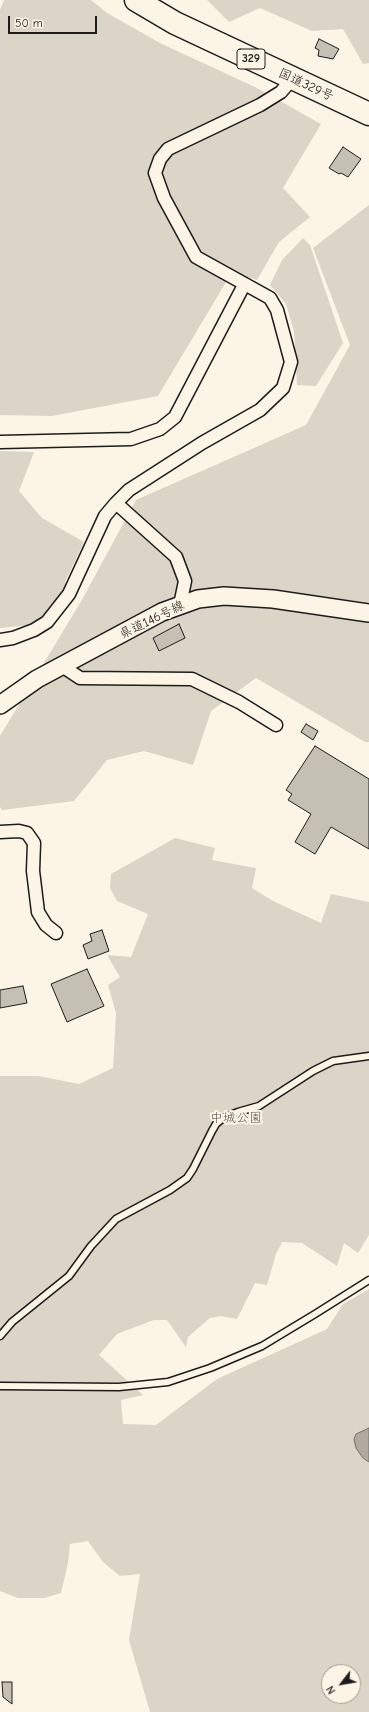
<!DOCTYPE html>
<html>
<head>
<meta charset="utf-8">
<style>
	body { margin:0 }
	#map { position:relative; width:369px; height:1712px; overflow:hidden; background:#fcf5e5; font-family:"Comic Neue",sans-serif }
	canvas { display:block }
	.north { position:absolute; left:321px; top:1664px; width:40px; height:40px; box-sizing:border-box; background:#fcf5e5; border:1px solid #a29e95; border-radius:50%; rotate:239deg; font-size:11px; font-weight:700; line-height:16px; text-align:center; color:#1c1c1c }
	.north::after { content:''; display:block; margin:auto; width:14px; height:18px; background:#1c1c1c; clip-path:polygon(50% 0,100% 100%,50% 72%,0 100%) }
	.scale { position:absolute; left:8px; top:16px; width:89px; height:18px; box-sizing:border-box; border:2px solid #1c1c1c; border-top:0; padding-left:5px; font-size:12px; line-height:14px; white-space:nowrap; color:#1c1c1c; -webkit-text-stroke:3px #fcf5e5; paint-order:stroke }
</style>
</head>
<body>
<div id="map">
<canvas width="369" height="1712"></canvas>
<div class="north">N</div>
<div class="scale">50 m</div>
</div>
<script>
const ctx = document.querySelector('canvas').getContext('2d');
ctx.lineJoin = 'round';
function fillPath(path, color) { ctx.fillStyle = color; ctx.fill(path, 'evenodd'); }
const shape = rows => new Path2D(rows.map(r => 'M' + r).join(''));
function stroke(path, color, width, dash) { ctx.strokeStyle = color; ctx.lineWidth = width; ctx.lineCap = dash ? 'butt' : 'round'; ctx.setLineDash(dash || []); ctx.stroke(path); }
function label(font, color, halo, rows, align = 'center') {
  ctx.font = font + ' "Comic Neue","Klee One",sans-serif'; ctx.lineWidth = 4; ctx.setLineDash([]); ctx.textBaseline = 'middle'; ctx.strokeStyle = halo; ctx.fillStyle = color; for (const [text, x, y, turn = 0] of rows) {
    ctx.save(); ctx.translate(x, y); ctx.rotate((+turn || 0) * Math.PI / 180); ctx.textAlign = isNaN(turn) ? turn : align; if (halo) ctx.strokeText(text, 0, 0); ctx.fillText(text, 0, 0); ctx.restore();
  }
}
const green = shape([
	[4,0,91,0,107,13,162,44,255,87,321,124,283,188,310,217,279,242,257,280,232,272,158,396,52,416,0,415,0,10],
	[207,0,369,0,369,63,363,64,343,29,312,31,260,8,229,22],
	[369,205,369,742,365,742,256,678,211,711,193,765,144,751,107,760,74,801,2,810,0,807,0,736,83,598,136,500,306,425,350,345,313,248],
	[303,238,310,245,343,343,316,386,297,385,294,331,286,304,270,285,282,260],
	[0,451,34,452,19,491,42,518,84,542,65,582,67,585,46,618,32,625,0,628],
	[175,838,215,848,212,860,256,868,252,888,273,901,321,923,331,894,369,902,369,1235,358,1253,344,1243,337,1266,302,1243,282,1242,276,1254,267,1285,255,1283,237,1319,221,1316,210,1318,188,1337,186,1347,167,1320,154,1320,117,1334,99,1355,143,1395,121,1400,123,1424,156,1425,217,1379,327,1329,343,1304,369,1289,369,1712,150,1712,129,1640,140,1574,120,1576,103,1562,88,1541,70,1544,68,1563,61,1593,44,1598,18,1598,0,1591,0,1076,38,1076,79,1084,113,1068,116,1013,108,985,120,977,107,955,131,957,148,914,117,901,110,888,111,874],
	[329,1672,353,1672,353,1696,329,1696]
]);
const water = shape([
	[369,1428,369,1462,363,1458,356,1448,354,1439,356,1434,369,1428]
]);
const building = shape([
	[319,39,339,49,333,59,318,56,319,50,315,48,319,39],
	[343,147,361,159,348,177,341,173,339,174,329,168,343,147],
	[179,624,185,638,159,651,153,638,179,624],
	[306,724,318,731,313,740,301,732,306,724],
	[315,746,369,779,369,849,331,827,315,854,295,842,311,814,288,800,292,794,286,790,315,746],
	[102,930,109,951,88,959,83,945,92,941,90,934,102,930],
	[87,969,104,1006,67,1022,51,984,87,969],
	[23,986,27,1003,0,1008,0,990,23,986],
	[2,1682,12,1682,12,1704,3,1697,2,1682]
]);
const lane = shape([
	[0,1336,12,1322,69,1276,91,1246,116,1219,170,1190,187,1178,193,1169,212,1131,216,1124,223,1118,238,1112,259,1106,313,1071,333,1061,369,1056],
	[0,1386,119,1387,168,1382,210,1368,262,1346,315,1314,369,1280]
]);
const street = shape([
	[0,442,131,439,160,429,175,417,244,285],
	[180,605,185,581,176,557,116,503,129,490,202,443,260,410,283,388,291,362,277,310,270,298,196,257,164,198,155,173,160,159,168,149,260,105,281,92,292,79],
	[0,640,13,638,34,630,47,622,69,594,105,516,116,503],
	[62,666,80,678,192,679,239,702,276,725],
	[0,832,19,831,27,833,34,843,33,871,38,912,46,925,56,933]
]);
const secondary = shape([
	[0,705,37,679,162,612,198,599,224,596,273,599,369,613]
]);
const highway = shape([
	[136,0,175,23,369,114]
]);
const shields = [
	[251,59,28]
];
const shieldNames = [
	["329",251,59]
];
const streetNames = [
	["国道329号",306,85,25],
	["県道146号線",152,620,-26]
];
const parkNames = [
	["中城公園",236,1118]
];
fillPath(green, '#dbd5c8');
fillPath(water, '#b0aba1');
stroke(water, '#75726c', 1);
fillPath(building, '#c4c0b3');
stroke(building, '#1c1c1c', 1);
stroke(lane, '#1c1c1c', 9);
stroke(street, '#1c1c1c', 15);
stroke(secondary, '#1c1c1c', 20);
stroke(highway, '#1c1c1c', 25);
stroke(lane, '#fcf5e5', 6);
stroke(street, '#fcf5e5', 12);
stroke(secondary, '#fcf5e5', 17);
stroke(highway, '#fcf5e5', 22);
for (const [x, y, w] of shields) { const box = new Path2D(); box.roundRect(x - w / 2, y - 10, w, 20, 3); ctx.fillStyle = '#fcf5e5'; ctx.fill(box); stroke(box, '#1c1c1c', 1); }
label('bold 12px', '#1c1c1c', null, shieldNames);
label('13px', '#1c1c1c', '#fcf5e5', streetNames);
label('13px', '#555450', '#fcf5e5', parkNames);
</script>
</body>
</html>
